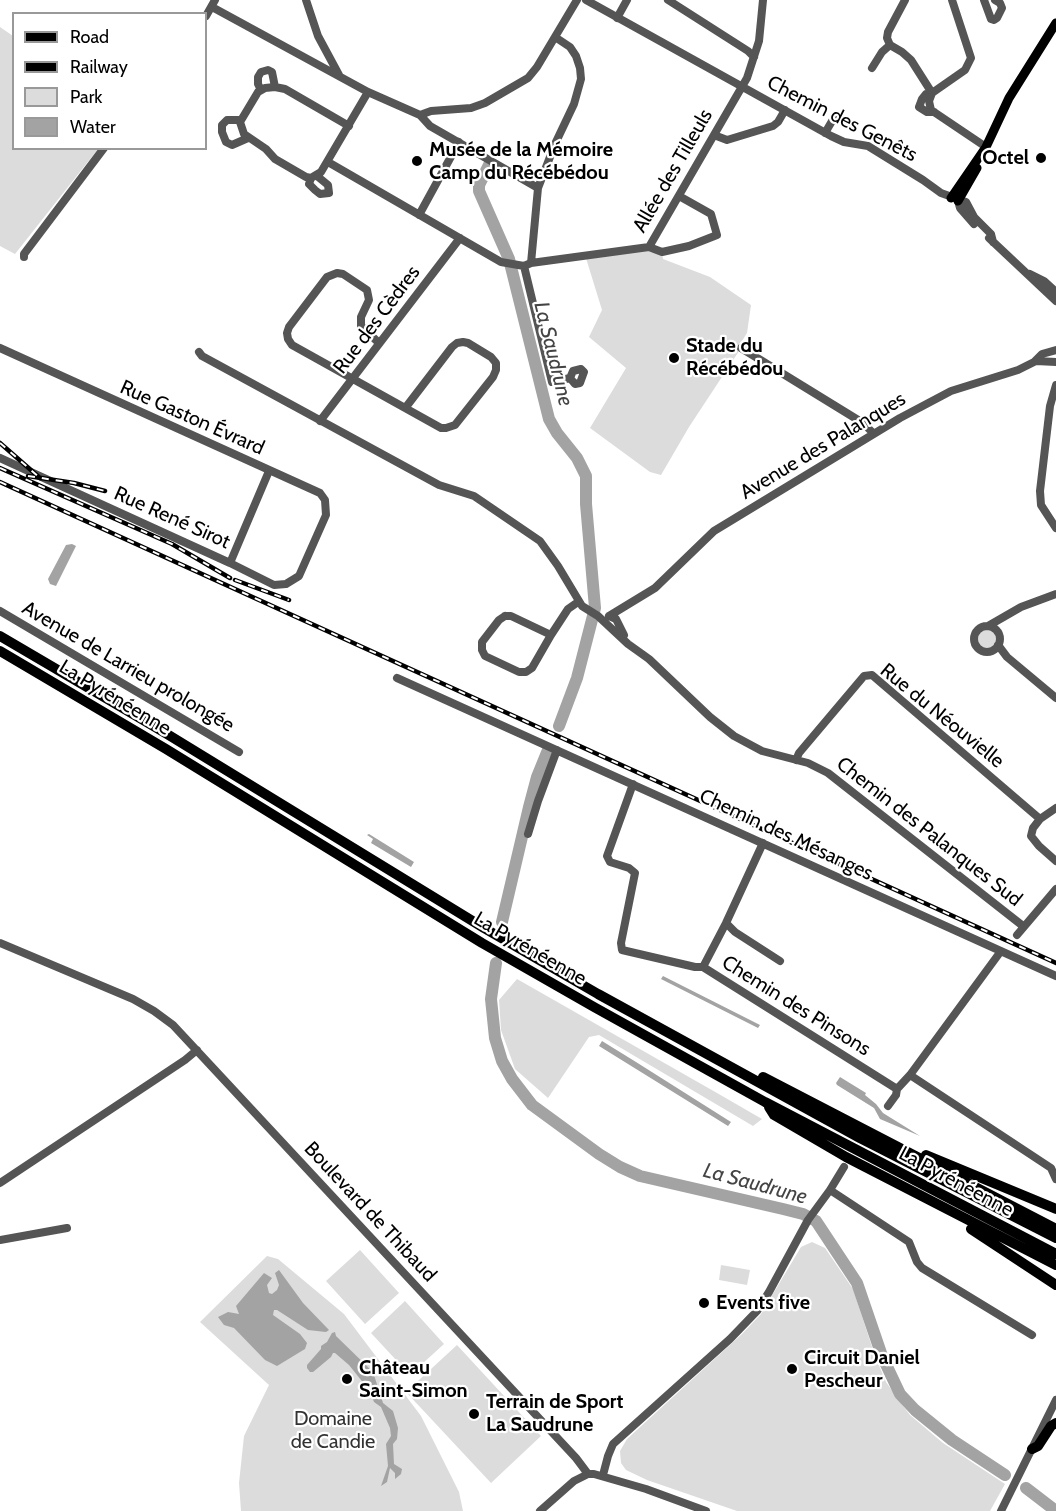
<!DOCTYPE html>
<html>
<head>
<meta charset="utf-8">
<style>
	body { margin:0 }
	#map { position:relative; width:1056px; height:1511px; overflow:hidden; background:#fff; font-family:Cabin,sans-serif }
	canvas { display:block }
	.legend { position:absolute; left:12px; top:12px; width:195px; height:138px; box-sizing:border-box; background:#fff; border:2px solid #999; margin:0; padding:8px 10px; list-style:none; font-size:18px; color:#000 }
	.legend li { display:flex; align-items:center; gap:12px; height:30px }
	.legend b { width:30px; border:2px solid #999 }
</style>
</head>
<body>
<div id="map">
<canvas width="1056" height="1511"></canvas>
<ul class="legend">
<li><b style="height:8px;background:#000"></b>Road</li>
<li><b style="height:8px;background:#000"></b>Railway</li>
<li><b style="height:16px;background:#dcdcdc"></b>Park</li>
<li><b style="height:16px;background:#a3a3a3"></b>Water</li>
</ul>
</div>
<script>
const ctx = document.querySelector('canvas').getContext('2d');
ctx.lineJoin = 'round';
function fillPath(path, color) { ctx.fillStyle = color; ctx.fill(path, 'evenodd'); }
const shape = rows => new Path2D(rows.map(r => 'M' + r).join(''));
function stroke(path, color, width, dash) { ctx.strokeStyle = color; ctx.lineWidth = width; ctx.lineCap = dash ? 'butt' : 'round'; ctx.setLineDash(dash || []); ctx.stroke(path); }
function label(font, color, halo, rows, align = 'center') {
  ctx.font = font + ' Cabin,sans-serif'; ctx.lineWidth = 4.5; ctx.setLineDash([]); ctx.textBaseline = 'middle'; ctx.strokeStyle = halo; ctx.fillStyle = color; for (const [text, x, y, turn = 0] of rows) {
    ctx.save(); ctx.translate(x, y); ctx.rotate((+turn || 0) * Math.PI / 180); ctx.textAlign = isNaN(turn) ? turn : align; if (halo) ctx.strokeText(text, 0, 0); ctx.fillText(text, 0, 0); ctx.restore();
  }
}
const green = shape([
	[0,27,13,36,14,148,98,149,15,254,0,246],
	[649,247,662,252,663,259,710,277,751,305,747,333,742,341,741,348,689,427,661,475,650,472,590,428,626,368,589,337,602,310,585,255],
	'978 639a9 9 0 1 1 18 0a9 9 0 1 1-18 0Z',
	[517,979,717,1093,762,1119,753,1126,599,1035,589,1037,548,1098,515,1069,501,1030,499,1000],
	[812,1242,825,1248,853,1289,875,1356,886,1382,900,1402,910,1415,943,1443,1005,1484,990,1511,737,1511,647,1480,626,1470,621,1463,620,1451,627,1439,742,1334,761,1314,801,1247],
	[360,1250,399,1293,365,1324,326,1281],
	[267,1256,278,1259,344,1314,421,1416,459,1492,463,1511,241,1511,239,1483,244,1436,269,1385,200,1322],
	[721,1265,750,1270,747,1285,719,1280],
	[405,1301,444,1344,410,1375,371,1333],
	[457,1345,541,1436,491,1483,406,1392]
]);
const water = shape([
	[72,544,76,546,56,586,50,584,48,579,66,545],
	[369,834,414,862,411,867,371,843,373,839,367,835],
	[663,976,760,1025,758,1028,661,979],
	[602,1041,636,1062,731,1122,728,1126,599,1046],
	[840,1077,866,1093,865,1095,876,1104,883,1113,920,1136,880,1119,874,1108,837,1085,836,1083],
	[279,1270,303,1303,329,1330,326,1332,308,1330,277,1310,274,1310,273,1315,300,1334,307,1343,305,1349,277,1366,265,1360,234,1328,224,1325,218,1317,228,1312,239,1314,236,1306,264,1273,272,1278,267,1285,269,1293,272,1294,277,1290,279,1285,275,1273],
	[335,1332,336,1336,373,1372,383,1403,393,1411,398,1428,397,1439,393,1444,394,1464,402,1469,401,1474,395,1479,395,1473,390,1468,387,1482,381,1486,388,1466,386,1444,391,1436,390,1428,381,1407,374,1402,369,1390,349,1365,335,1353,333,1353,331,1357,313,1372,310,1372,307,1368,307,1365,321,1349,321,1346,327,1342,332,1333]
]);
const river = shape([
	[489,165,479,185,479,191,509,259,549,419,557,433,577,458,586,476,586,504,595,608,577,678,559,726],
	[502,922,529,807,537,777,548,750],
	[496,963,491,999,495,1038,502,1061,512,1079,532,1105,599,1154,620,1167,640,1176,783,1209,803,1214,816,1221,857,1283,882,1356,900,1394,915,1410,952,1440,1005,1475],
	[1026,1488,1056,1511]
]);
const minor = shape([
	[306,0,318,36,339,75],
	[586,0,831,136,844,142,868,146,923,180,941,193,966,202,974,217,991,234,993,242],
	[668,0,748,51,754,57],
	[905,0,888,32,887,38,890,45,902,52,911,60,932,93,965,70,971,58,952,0],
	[984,0,991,19,994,20,997,18,1002,8,1000,3,995,0],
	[212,7,368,92,420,115,430,126,538,188],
	[206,16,215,0],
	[617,18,627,0],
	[555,37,570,47,576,56,580,68,581,79,574,104,555,144,538,188,531,263,524,266,552,382,570,378,575,384,580,383,584,372,581,369,573,371,570,378],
	[872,68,882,52,890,45],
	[261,90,258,84,258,77,261,72,268,70,272,72,275,87],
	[932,93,929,101,931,110,986,147],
	[932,93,926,94,922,99,919,107,927,112,934,112],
	[420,115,431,111,471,108,485,103,528,78,537,67,577,0],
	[241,120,227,120,222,125,222,132,226,142,232,145,248,138],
	[349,126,285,89,275,87,265,88,258,92,240,122,244,134,266,149,275,159,306,177,311,178,321,172,368,92],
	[825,133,835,116],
	[714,135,727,140,773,126,778,122,785,110],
	[328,162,501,262,524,266],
	[311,178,309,184,315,190,320,194,329,193,328,185,317,176],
	[958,201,960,208,974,224],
	[419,215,459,142],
	[989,238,1056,301],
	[649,247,662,252,689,246,717,235,711,214,679,196],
	[24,257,24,254,104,148],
	[531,263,649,247,747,78,759,41,763,0],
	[1030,274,1044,281,1056,292],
	[379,343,361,326,361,317,369,300,367,290,343,274,337,273,327,277,289,327,287,333,288,339,292,345,441,428,446,428,455,425,493,377,496,370,496,363,491,357,468,343,463,342,457,343,452,347,406,407],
	[0,348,320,493,325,500,326,515,299,576,286,584,274,585,230,563,0,458],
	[741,348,863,423,874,434],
	[199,352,202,356,439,485,474,496,540,541,558,566,582,606,598,616,628,644,649,659,710,717,734,736,762,751,808,763,828,773,1023,926],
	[1036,361,1056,362],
	[1056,385,1050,406,1040,491,1041,505,1056,528],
	[320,421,460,238],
	[230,563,269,471],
	[0,611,239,752],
	[505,616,511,616,551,635,532,668,526,672,519,672,485,656,482,650,482,642,499,620,505,616],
	[609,616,655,588,714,531,900,418,951,391,1018,370,1034,362,1042,354,1056,350],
	[609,616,616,619,624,635],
	[988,626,1021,607,1056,594],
	'974 639a13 13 0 1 1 26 0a13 13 0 1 1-26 0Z',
	[551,635,568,609,578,602],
	[998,645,1007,657,1056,698],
	[397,678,1056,976],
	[796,760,799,753,864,676,872,675,1040,819,1033,828,1031,836,1039,846,1056,861],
	[633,784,607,856,610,862,629,868,635,873,621,943,622,950,695,967,703,967],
	[1040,819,1056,808],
	[528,834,538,801,557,750],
	[763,843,726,923,703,967,897,1089],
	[726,923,735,932,780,961],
	[1017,935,1056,889],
	[0,943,133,999,154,1011,173,1025,576,1458,588,1474],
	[910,1075,1051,1168,1056,1179],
	[888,1106,896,1095,897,1089,910,1075,1001,951],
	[0,1183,185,1060,197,1050],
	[830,1190,844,1167],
	[0,1240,67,1228],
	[603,1475,608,1456,613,1444,730,1339,757,1311,769,1292,808,1220,830,1190,909,1242,917,1262,922,1268,1032,1335],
	[540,1511,574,1481,588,1474,594,1474,646,1489,706,1511],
	[1001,1511,1056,1400]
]);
const major = shape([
	[951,198,986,147,1009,98,1056,23],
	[958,201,977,168]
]);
const highway = shape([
	[0,636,167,734,484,928,598,994,860,1138,1056,1238],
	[0,651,166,749,482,943,594,1007,765,1102,1056,1254],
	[763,1077,1056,1229],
	[769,1107,774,1115,846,1157,1056,1265],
	[926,1155,1056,1209],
	[971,1229,1056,1285],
	[1032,1449,1038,1446,1051,1426,1056,1423]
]);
const rail = shape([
	[0,443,40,478],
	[0,468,172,544,230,578],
	[28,476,74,483,105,491],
	[0,482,1056,963],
	[235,580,289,600]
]);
const markers = [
	[1041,158,6,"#000"],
	[417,161,6,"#000"],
	[674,358,6,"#000"],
	[704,1303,6,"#000"],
	[792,1369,6,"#000"],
	[347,1379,6,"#000"],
	[474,1414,6,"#000"]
];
const streetNames = [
	["Chemin des Genêts",842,119,27],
	["Allée des Tilleuls",673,171,-60],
	["Rue des Cèdres",377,320,-53],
	["Rue Gaston Évrard",192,418,24],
	["Avenue des Palanques",823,446,-31],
	["Rue René Sirot",172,518,24],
	["Avenue de Larrieu prolongée",128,667,30],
	["La Pyrénéenne",115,698,31],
	["Rue du Néouvielle",942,716,39],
	["Chemin des Palanques Sud",929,832,38],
	["Chemin des Mésanges",786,835,25],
	["La Pyrénéenne",530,949,30],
	["Chemin des Pinsons",796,1006,32],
	["La Pyrénéenne",956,1182,28],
	["Boulevard de Thibaud",370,1212,47]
];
const poiNames = [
	["Musée de la Mémoire",429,150],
	["Camp du Récébédou",429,173],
	["Octel",1029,158,"right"],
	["Stade du",686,346],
	["Récébédou",686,369],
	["Events five",716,1303],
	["Circuit Daniel",804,1358],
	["Pescheur",804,1381],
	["Château",359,1368],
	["Saint-Simon",359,1391],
	["Terrain de Sport",486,1402],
	["La Saudrune",486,1425]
];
const parkNames = [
	["Domaine",333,1419],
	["de Candie",333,1442]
];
const waterNames = [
	["La Saudrune",553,354,76],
	["La Saudrune",755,1184,15]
];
fillPath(green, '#dcdcdc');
fillPath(water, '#a3a3a3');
stroke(river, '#a3a3a3', 12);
stroke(minor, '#555', 8);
stroke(major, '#000', 9);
stroke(highway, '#000', 10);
stroke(rail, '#000', 4.5);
stroke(rail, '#fff', 2, [7]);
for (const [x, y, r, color] of markers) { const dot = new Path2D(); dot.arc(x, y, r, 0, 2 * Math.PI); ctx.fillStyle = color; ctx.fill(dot); stroke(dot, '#fff', 2); }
label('20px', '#000', '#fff', streetNames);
label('bold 20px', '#000', '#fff', poiNames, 'left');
label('20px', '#333', '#fff', parkNames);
label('italic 21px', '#444', '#fff', waterNames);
</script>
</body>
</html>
